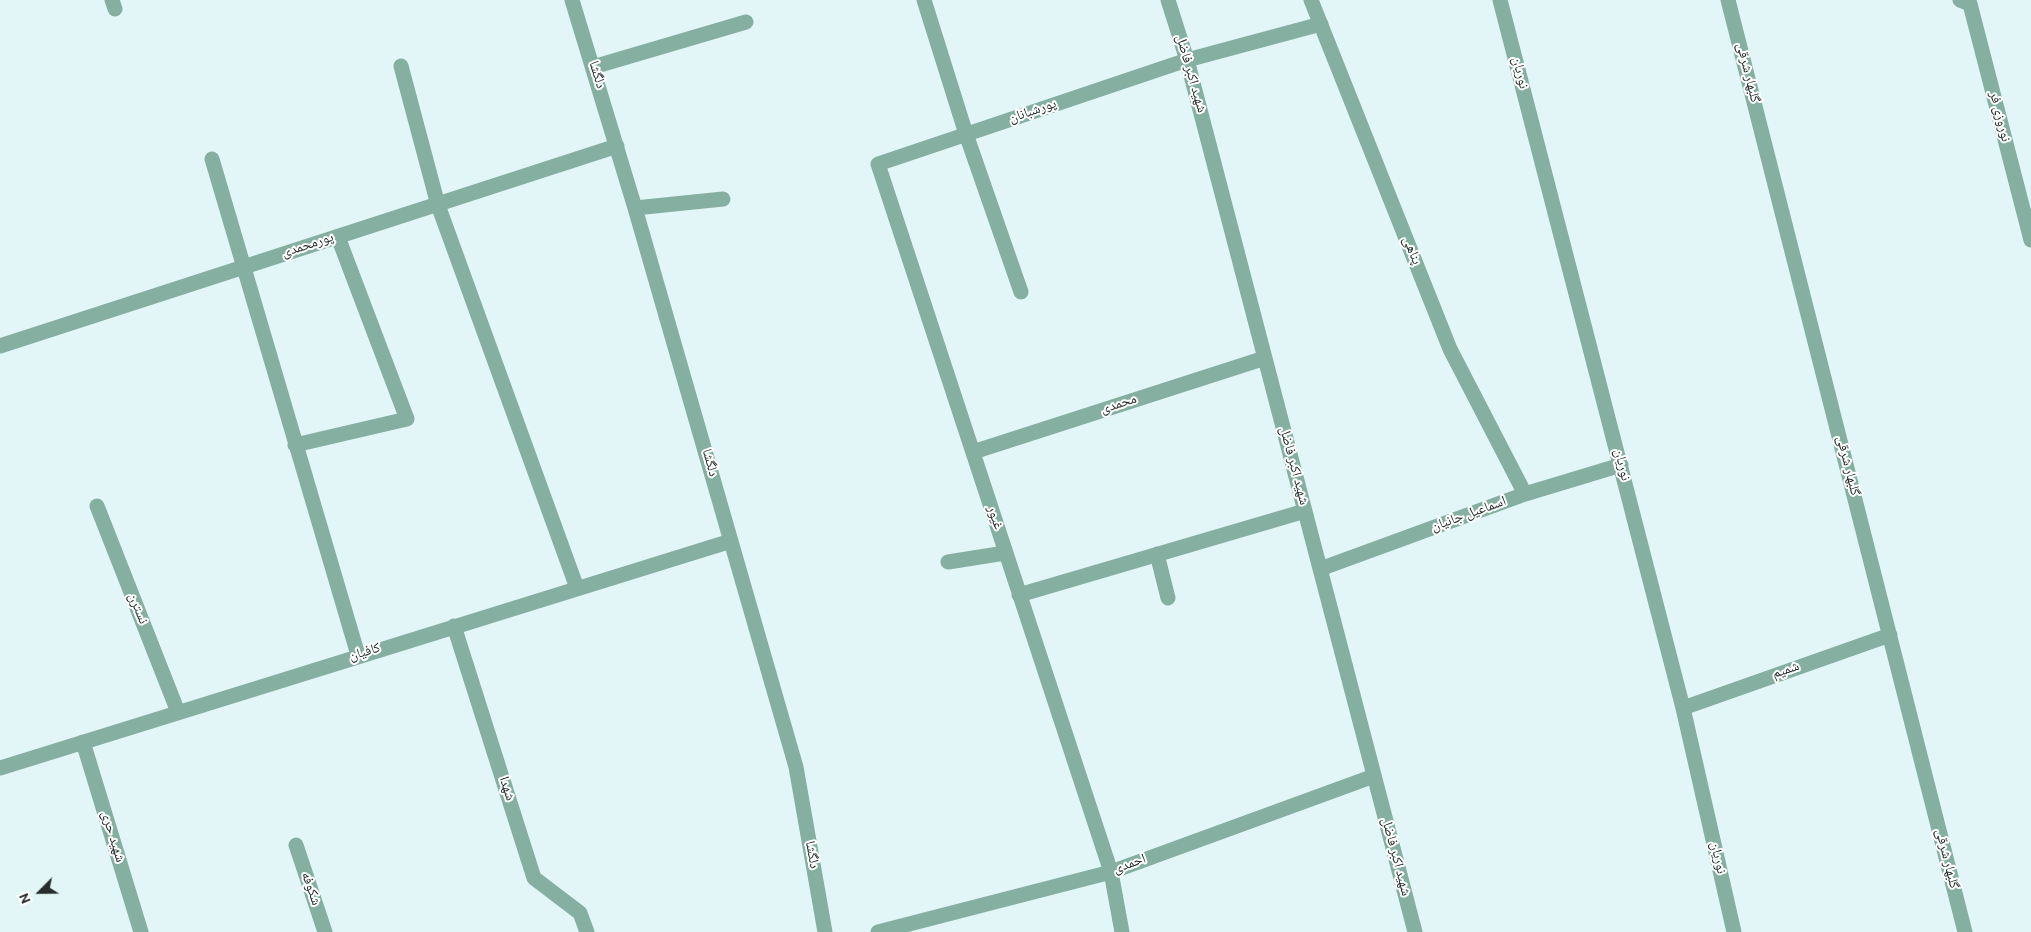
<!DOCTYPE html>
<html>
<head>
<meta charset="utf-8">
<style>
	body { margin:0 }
	#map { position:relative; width:2031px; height:932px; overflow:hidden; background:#e2f6f7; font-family:Overpass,sans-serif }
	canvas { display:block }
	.north { position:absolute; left:15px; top:867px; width:50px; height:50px; -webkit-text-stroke:4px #fff; paint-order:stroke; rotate:247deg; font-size:14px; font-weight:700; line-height:20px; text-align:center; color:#252d2d }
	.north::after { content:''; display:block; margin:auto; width:18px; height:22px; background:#252d2d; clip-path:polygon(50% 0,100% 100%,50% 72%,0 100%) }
</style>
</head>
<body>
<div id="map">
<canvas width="2031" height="932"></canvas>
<div class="north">N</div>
</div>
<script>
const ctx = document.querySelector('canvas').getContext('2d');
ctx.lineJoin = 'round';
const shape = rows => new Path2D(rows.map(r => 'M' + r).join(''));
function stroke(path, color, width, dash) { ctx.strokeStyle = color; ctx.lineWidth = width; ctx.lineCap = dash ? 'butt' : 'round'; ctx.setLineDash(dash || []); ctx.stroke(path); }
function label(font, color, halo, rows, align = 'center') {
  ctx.font = font + ' Overpass,"Noto Naskh Arabic",sans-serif'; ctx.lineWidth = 4; ctx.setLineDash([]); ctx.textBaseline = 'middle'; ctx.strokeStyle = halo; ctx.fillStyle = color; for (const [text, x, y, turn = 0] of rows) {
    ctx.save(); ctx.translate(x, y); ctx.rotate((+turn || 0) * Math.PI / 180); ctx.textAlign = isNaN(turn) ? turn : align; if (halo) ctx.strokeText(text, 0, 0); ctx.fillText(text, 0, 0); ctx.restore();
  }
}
const minor = shape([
	[112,0,115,9],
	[572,0,635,208,796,767,825,932],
	[924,0,966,134,1021,292],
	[1168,0,1187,60,1415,932],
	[1311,0,1450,349,1525,494],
	[1500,0,1683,708,1734,932],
	[1728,0,1965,932],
	[1960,0,1970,4,2031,240],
	[401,66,438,205,577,588],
	[593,67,746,22],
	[212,159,358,655],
	[635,208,723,199],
	[0,346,617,146],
	[295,445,407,419,338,237],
	[973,452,1265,358],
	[97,506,178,712],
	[1157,554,1168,598],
	[948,562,1005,553],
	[1320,569,1525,494,1621,465],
	[1019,595,1305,511],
	[454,626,534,878,580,913,587,932],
	[1683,708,1890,635],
	[83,742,141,932],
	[0,768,731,541],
	[296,845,325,932],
	[878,932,1111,872,1374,776],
	[1122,932,1111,872,878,164,1187,60,1321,24]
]);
const streetNames = [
	["نوریان",1519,73,76],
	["گلبهار شرقی",1747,73,76],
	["شهید اکبر فاضل",1190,74,74],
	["دلگشا",596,75,73],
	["پورشبانان",1033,112,-19],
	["نوروزی فر",1999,117,76],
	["پورمحمدی",308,246,-18],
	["پناهی",1411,251,68],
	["محمدی",1119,405,-18],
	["دلگشا",709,463,74],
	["نوریان",1621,465,76],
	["شهید اکبر فاضل",1293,466,75],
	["گلبهار شرقی",1847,466,76],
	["اسماعیل جانیان",1469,515,-20],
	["غیور",994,518,72],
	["نسترن",137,609,68],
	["کافیان",365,653,-17],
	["شمیم",1786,671,-19],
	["شهدا",506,789,72],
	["شهید حری",112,837,73],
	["دلگشا",811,855,80],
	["شهید اکبر فاضل",1395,857,75],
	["نوریان",1717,858,77],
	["گلبهار شرقی",1946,859,76],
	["احمدی",1130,865,-20],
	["شکوفه",310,889,71]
];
stroke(minor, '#84afa1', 15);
label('14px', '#252d2d', '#fff', streetNames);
</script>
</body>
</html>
